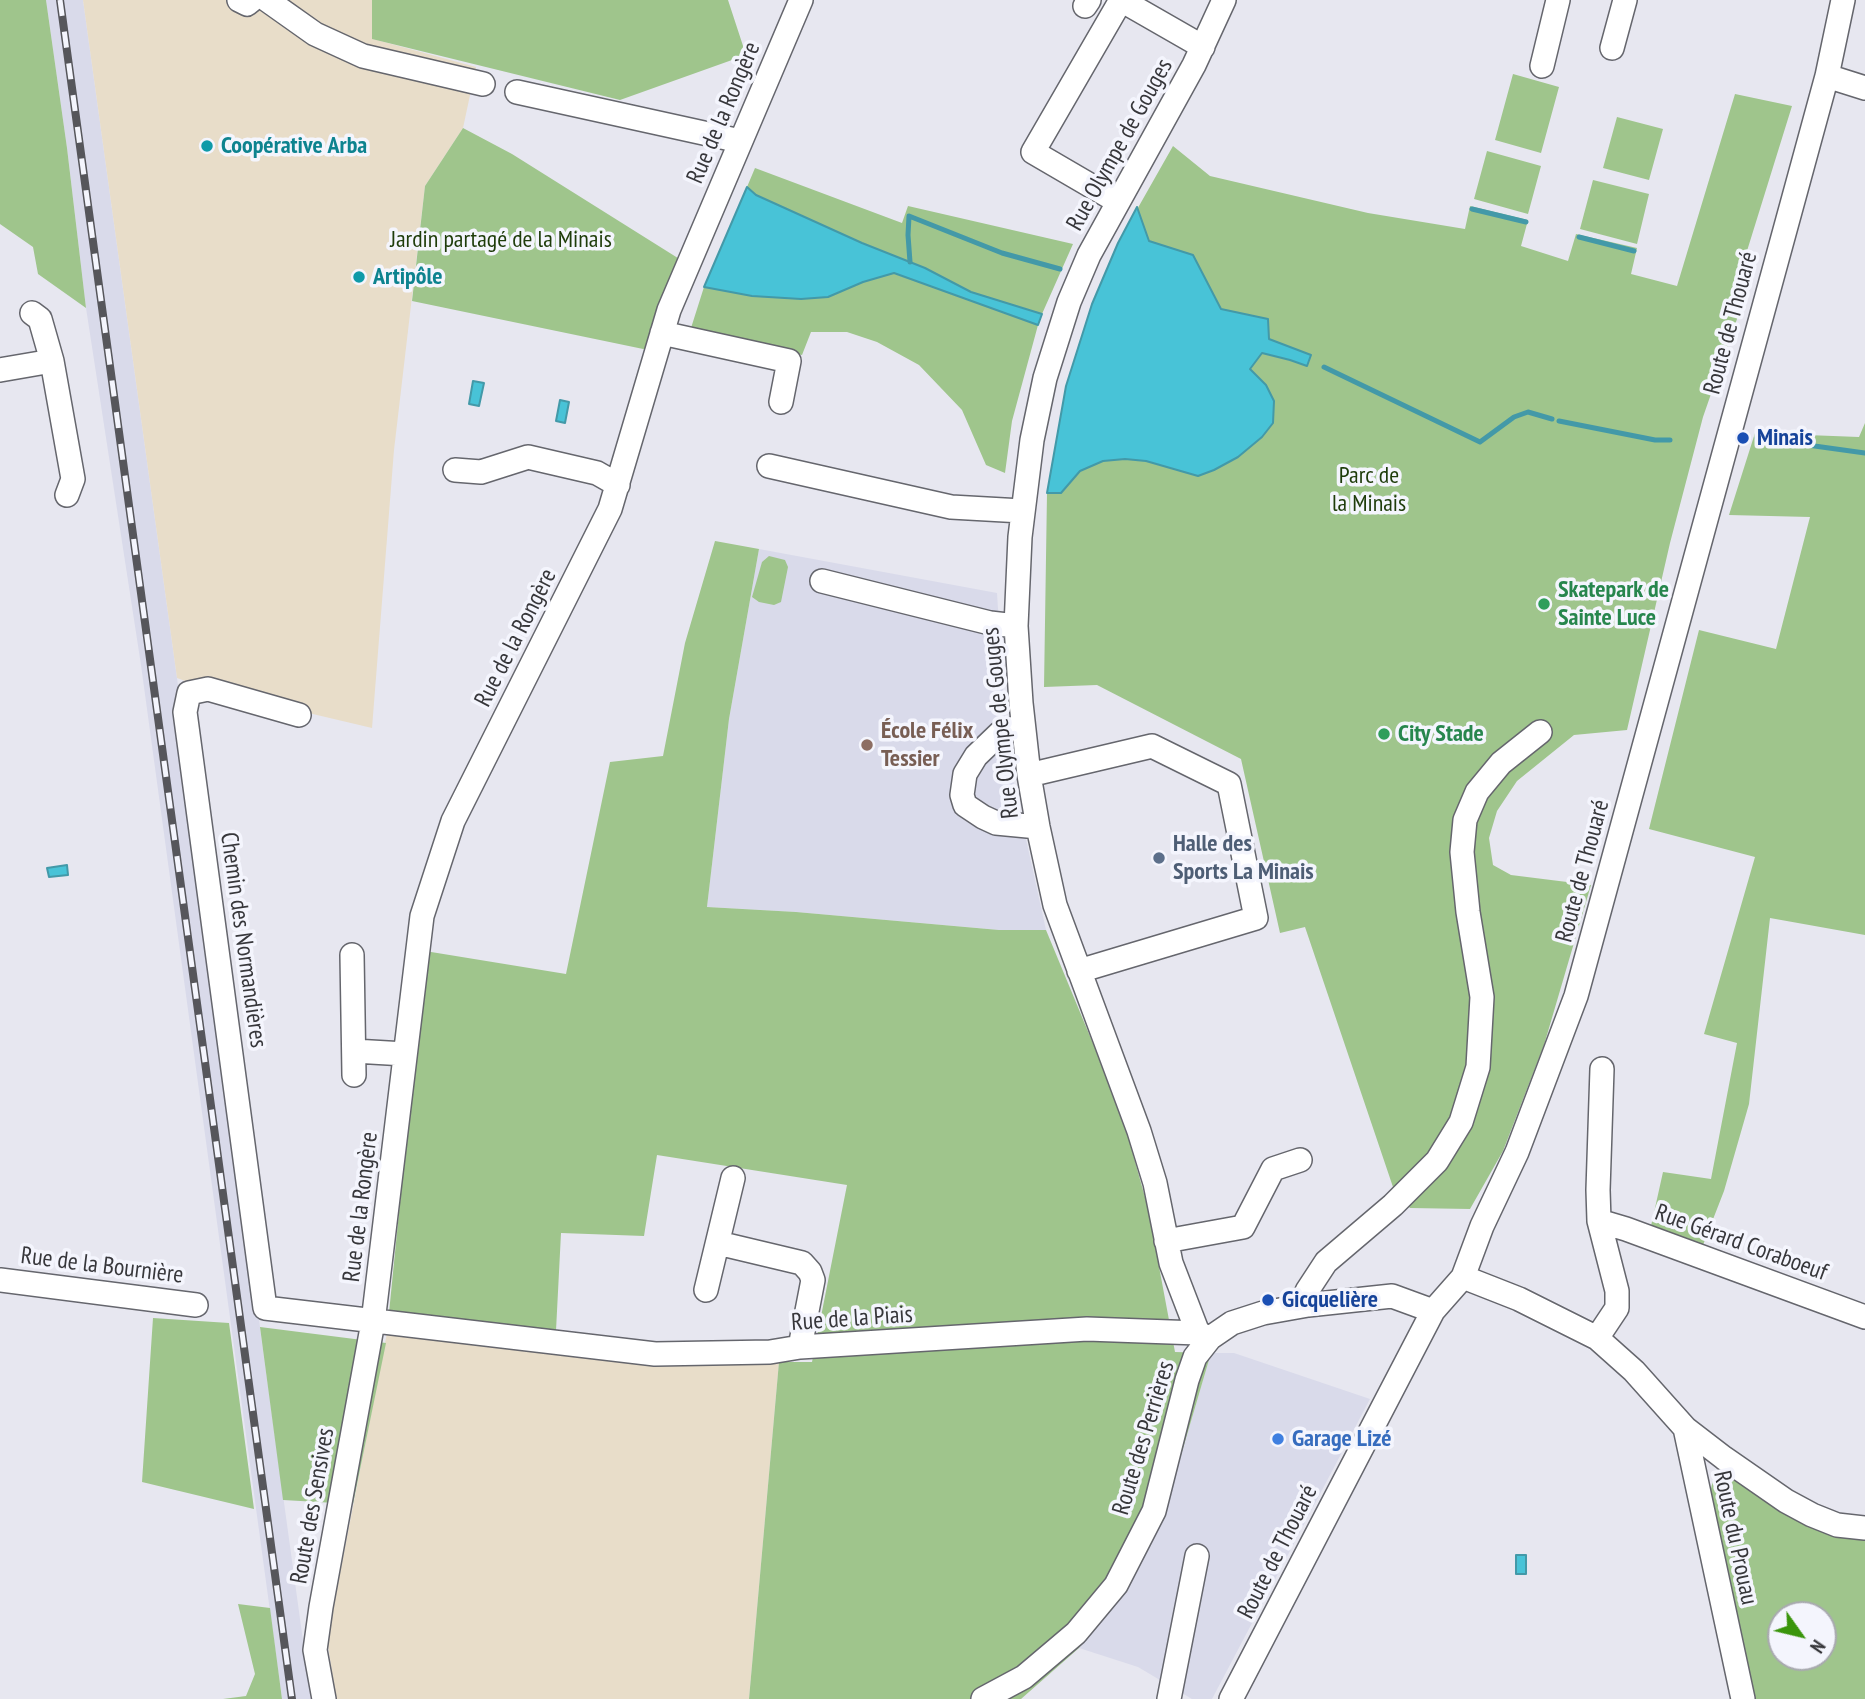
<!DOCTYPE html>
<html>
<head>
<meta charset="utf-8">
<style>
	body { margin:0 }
	#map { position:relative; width:1865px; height:1699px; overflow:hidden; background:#e7e7f0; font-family:"PT Sans Narrow",sans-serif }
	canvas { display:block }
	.north { position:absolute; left:1767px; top:1601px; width:70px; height:70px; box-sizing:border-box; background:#f4f5fd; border:2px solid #a8a9af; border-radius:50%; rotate:124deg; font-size:19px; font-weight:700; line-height:28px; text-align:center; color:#37373b }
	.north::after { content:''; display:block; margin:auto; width:24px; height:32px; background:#3a950c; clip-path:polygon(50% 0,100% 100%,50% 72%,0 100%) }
</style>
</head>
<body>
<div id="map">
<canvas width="1865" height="1699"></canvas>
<div class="north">N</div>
</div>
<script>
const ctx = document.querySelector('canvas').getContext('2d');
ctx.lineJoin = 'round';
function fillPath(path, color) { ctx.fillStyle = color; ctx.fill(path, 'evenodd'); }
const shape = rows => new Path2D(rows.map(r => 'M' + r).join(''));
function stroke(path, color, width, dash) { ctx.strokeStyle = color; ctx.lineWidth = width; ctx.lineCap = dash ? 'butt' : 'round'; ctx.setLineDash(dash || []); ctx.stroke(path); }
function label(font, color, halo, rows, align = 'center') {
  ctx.font = font + ' "PT Sans Narrow",sans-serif'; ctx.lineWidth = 7; ctx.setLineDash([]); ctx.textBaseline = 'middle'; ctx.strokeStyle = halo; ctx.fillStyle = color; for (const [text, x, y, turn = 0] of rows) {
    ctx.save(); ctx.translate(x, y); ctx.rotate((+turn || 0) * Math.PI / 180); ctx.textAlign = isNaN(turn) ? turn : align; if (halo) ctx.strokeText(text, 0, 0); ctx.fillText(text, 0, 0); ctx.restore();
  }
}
const built = shape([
	[46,0,83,0,177,678,261,1335,311,1699,282,1699,141,665,86,308,67,148],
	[759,549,997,593,1004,704,1011,771,1046,930,999,930,796,912,707,907,729,719],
	[1211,1353,1234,1353,1370,1399,1212,1699,1192,1699,1138,1667,1079,1648,1105,1613,1172,1486]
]);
const industrial = shape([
	[83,0,372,0,373,39,476,67,463,128,425,186,394,450,372,728,207,689,177,678],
	[387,1333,779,1362,749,1699,336,1699,327,1639]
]);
const green = shape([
	[0,0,46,0,67,148,86,308,38,274,33,247,0,224],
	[372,0,728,0,746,55,620,100,372,39],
	[1513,74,1559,87,1541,153,1495,140],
	[1735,94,1792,106,1742,267,1737,319,1703,417,1670,543,1627,730,1574,735,1517,781,1497,811,1489,838,1493,865,1511,875,1591,885,1544,1045,1503,1151,1470,1209,1410,1208,1394,1190,1305,927,1280,933,1241,759,1097,685,1044,687,1047,493,1066,386,1092,304,1118,243,1173,146,1210,176,1368,213,1465,229,1470,206,1528,220,1521,246,1568,261,1576,234,1637,248,1631,274,1677,286],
	[1617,117,1663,129,1649,180,1603,168],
	[463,128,512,154,681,260,648,350,412,301,425,186],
	[1487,151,1541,166,1528,214,1474,199],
	[755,168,902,223,908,206,1073,244,1042,314,971,292,924,268,862,243,756,195,747,187],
	[1593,180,1649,194,1637,244,1580,229],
	[893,273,1038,325,1012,421,1005,473,986,465,962,410,919,365,877,342,847,332,811,332,802,355,691,328,704,287,752,296,801,299,828,297,863,282],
	[1865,423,1865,935,1770,918,1749,1104,1724,1191,1703,1245,1651,1226,1663,1172,1711,1179,1737,1043,1704,1034,1755,857,1649,829,1699,630,1776,649,1810,517,1729,515,1755,433,1859,437],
	[715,541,759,549,729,719,707,907,796,912,999,930,1046,930,1094,1046,1129,1140,1148,1208,1175,1352,1211,1353,1172,1486,1105,1613,1079,1648,1021,1699,749,1699,779,1362,812,1362,847,1185,657,1155,644,1236,561,1233,555,1350,387,1333,425,951,566,974,610,762,663,756,685,643],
	[769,556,785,560,788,567,781,602,774,605,759,602,752,597,762,562],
	[153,1318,229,1323,254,1509,142,1482],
	[260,1327,386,1343,353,1504,283,1500],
	[1715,1473,1730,1474,1803,1519,1853,1538,1865,1540,1865,1699,1752,1699,1708,1500],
	[1781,1615,1823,1615,1823,1657,1781,1657],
	[238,1604,270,1608,282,1699,223,1699,246,1696,255,1674]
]);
const water = shape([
	[747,187,756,195,862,243,925,268,971,292,1042,314,1038,325,894,273,863,282,828,297,801,299,752,296,704,287,747,187],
	[1137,207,1149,241,1193,255,1221,309,1268,319,1269,339,1311,355,1307,366,1290,360,1262,353,1250,369,1266,385,1274,401,1273,423,1262,437,1238,457,1214,470,1198,476,1146,461,1125,459,1103,461,1080,471,1061,493,1047,493,1066,386,1092,304,1118,243,1137,207],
	[473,381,484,383,479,406,469,404,473,381],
	[560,400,569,402,565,423,556,421,560,400],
	[67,865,68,875,49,877,47,868,67,865],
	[1516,1555,1526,1555,1526,1574,1516,1574,1516,1555]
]);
const stream = shape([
	[1472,209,1526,222],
	[1579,237,1634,251],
	[910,262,908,235,909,216,1002,253,1060,269],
	[1324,367,1480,442,1514,417,1528,412,1552,419],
	[1559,421,1655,440,1670,440],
	[1757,438,1865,453]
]);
const minor = shape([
	[239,0,247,4,252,0],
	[267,0,315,34,363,56,483,84],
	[1085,6,1089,0],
	[1612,48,1625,0],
	[1542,66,1558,0],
	[1827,76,1865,88],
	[517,92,740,141],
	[1117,201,1033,152,1121,0,1203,47],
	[662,333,789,361,781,402],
	[52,361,73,479,67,495],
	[0,370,52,361,40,319,32,313],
	[769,466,951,507,1022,511],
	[455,470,481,472,528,457,597,473,618,485],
	[822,581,990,623,1016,626],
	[299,715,208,689,189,693,185,712,265,1308,655,1354,770,1352,800,1347,1087,1329,1198,1333,1210,1338],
	[1023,725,1000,733,976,756,965,774,962,795,965,805,983,817,996,823,1038,827],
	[1029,775,1152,746,1229,784,1256,918,1079,971],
	[352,955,354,1075],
	[354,1051,405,1054],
	[1599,1221,1626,1229,1865,1317],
	[1166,1241,1243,1227,1273,1169,1300,1160],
	[718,1243,802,1263,810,1272,813,1280,800,1347],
	[1463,1277,1519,1299,1597,1338,1634,1371,1685,1428,1724,1458,1786,1501,1812,1515,1837,1525,1865,1528],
	[0,1280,196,1305],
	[706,1290,733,1178],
	[1308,1305,1307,1291,1326,1262,1393,1205,1437,1161,1461,1122,1478,1067,1482,997,1468,912,1462,852,1465,820,1477,792,1501,763,1540,732],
	[1198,1333,1171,1263,1155,1183,1139,1131,1055,905,1038,827,1029,775,1021,703,1016,626,1020,537,1032,440,1045,378,1069,302,1089,255,1194,65,1224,0],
	[1597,1338,1617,1308,1617,1291,1599,1221,1598,1190,1602,1069],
	[1685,1428,1743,1699],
	[324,1699,315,1650,321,1607,373,1322,422,916,453,821,610,509,669,310,801,0],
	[983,1699,1024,1677,1076,1633,1116,1585,1154,1511,1187,1380,1195,1357,1210,1338,1232,1323,1263,1313,1308,1305,1392,1296,1433,1311],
	[1169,1699,1197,1556],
	[1231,1699,1433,1311,1463,1277,1482,1226,1517,1152,1576,996,1827,76,1843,0]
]);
const rail = shape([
	[60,0,292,1699]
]);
const markers = [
	[207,146,7,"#0f9aa8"],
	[359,277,7,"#0f9aa8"],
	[1743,438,7,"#1a4fb4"],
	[1544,604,7,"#2e9e5b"],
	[1384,734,7,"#2e9e5b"],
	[867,745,7,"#8d6e63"],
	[1159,858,7,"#5c6f8a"],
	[1268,1300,7,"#1a4fb4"],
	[1278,1439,7,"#3f7fe0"]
];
const streetNames = [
	["Rue de la Rongère",724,113,-67],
	["Rue Olympe de Gouges",1120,145,-61],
	["Route de Thouaré",1731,323,-75],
	["Rue de la Rongère",516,638,-63],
	["Rue Olympe de Gouges",1001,723,-96],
	["Route de Thouaré",1583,871,-75],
	["Chemin des Normandières",243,940,82],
	["Rue de la Rongère",361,1207,-83],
	["Rue Gérard Coraboeuf",1741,1243,20],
	["Rue de la Bournière",102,1266,7],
	["Rue de la Piais",852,1319,-4],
	["Route des Perrières",1144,1438,-73],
	["Route des Sensives",313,1506,-80],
	["Route du Prouau",1735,1538,78],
	["Route de Thouaré",1278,1552,-63]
];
const cultureNames = [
	["Coopérative Arba",221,146],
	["Artipôle",373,277]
];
const parkNames = [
	["Jardin partagé de la Minais",501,240],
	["Parc de",1369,476],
	["la Minais",1369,504]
];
const transitNames = [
	["Minais",1757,438],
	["Gicquelière",1282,1300]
];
const leisureNames = [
	["Skatepark de",1558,590],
	["Sainte Luce",1558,618],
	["City Stade",1398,734]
];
const educationNames = [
	["École Félix",881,731],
	["Tessier",881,759]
];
const serviceNames = [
	["Halle des",1173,844],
	["Sports La Minais",1173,872]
];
const shopNames = [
	["Garage Lizé",1292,1439]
];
fillPath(built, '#d9daea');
fillPath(industrial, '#e8ddc9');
fillPath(green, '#9fc58c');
fillPath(water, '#48c3d7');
stroke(water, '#4399a8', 2);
stroke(stream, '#4399a8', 5);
stroke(minor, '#65666d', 26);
stroke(minor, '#fff', 23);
stroke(rail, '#56565b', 8);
stroke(rail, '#f4f5fd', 5, [16]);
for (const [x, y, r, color] of markers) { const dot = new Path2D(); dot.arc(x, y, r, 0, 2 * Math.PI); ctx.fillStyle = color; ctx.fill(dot); stroke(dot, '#f4f5fd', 2.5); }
label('24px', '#37373b', '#f4f5fd', streetNames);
label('bold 24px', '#0d838f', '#f4f5fd', cultureNames, 'left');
label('24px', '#1e3c0a', '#f4f5fd', parkNames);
label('bold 24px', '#164399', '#f4f5fd', transitNames, 'left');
label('bold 24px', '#27864d', '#f4f5fd', leisureNames, 'left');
label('bold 24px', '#785e54', '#f4f5fd', educationNames, 'left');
label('bold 24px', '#4e5e75', '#f4f5fd', serviceNames, 'left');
label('bold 24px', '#366cbe', '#f4f5fd', shopNames, 'left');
</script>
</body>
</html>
